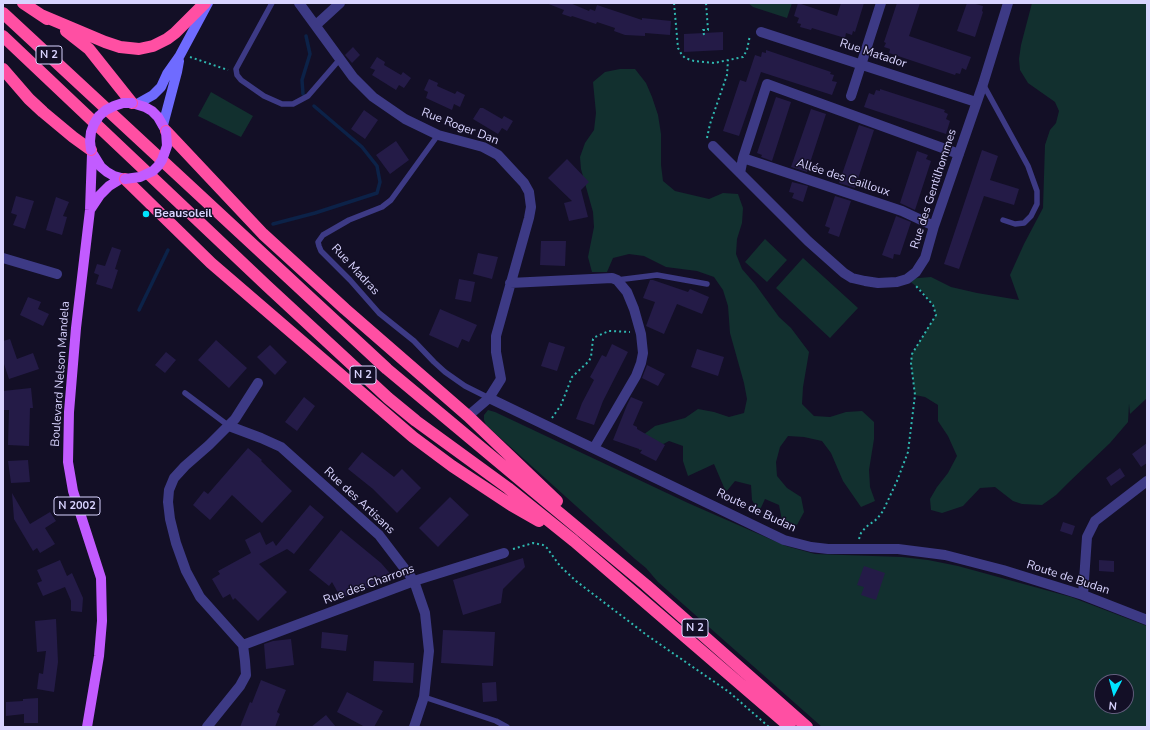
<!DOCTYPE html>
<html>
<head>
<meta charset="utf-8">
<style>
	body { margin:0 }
	#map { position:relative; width:1150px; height:730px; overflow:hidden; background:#130f26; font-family:"Nunito Sans",sans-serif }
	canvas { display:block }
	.frame { position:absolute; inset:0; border:4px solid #d9d4ff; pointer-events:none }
	.north { position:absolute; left:1094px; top:674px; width:40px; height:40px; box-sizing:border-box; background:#130f26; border:1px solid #625e7d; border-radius:50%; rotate:186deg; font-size:11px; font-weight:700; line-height:16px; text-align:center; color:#d9d4ff }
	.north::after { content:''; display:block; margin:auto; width:14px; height:18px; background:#00e5ff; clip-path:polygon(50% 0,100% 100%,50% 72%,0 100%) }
</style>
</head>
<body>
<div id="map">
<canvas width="1150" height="730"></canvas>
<div class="frame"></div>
<div class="north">N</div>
</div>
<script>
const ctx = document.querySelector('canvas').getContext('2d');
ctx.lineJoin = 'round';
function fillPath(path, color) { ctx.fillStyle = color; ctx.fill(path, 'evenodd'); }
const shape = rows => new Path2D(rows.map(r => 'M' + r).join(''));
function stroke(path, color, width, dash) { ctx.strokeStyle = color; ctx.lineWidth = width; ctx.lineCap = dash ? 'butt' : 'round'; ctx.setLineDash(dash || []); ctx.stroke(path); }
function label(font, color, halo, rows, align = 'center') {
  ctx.font = font + ' "Nunito Sans",sans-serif'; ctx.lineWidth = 3; ctx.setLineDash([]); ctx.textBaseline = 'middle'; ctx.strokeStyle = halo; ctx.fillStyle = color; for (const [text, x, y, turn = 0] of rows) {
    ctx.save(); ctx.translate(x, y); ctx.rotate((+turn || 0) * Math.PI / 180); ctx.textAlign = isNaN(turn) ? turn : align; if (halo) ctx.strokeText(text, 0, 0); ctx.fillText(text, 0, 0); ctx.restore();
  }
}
const green = shape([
	[748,3,792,3,787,18,753,7],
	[1032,3,1147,3,1147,398,1130,414,1129,404,1128,422,1110,443,1068,483,1056,495,1042,505,1022,504,1013,501,995,487,980,488,963,506,942,513,931,510,930,499,937,487,948,473,957,456,948,436,938,421,938,405,925,397,915,395,911,363,912,354,936,315,933,305,922,291,907,279,931,277,951,287,977,293,1019,300,1010,275,1024,244,1043,208,1045,145,1050,130,1056,123,1059,111,1055,102,1028,83,1020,70,1019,59,1021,45],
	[620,69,635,69,646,83,652,97,658,115,661,134,661,165,663,181,675,191,709,199,723,193,738,194,743,208,742,223,737,239,736,254,742,269,755,284,779,317,791,328,809,352,803,387,802,404,814,416,830,417,846,412,862,411,874,422,874,439,869,470,870,487,875,501,861,507,843,481,831,453,822,441,804,437,788,436,780,447,776,462,777,476,787,488,801,497,804,512,797,525,782,520,779,505,765,499,759,512,752,500,751,485,735,481,726,492,714,464,688,476,683,461,683,446,669,441,656,448,639,450,643,435,655,426,685,418,698,409,714,412,729,417,744,413,747,399,744,383,730,333,728,306,723,290,714,277,697,271,666,267,644,256,629,254,613,258,607,272,592,272,588,257,594,227,593,212,581,169,580,157,585,143,594,130,596,113,593,82,605,72],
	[211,92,253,116,241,137,198,116],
	[765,239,787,260,767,282,745,262],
	[803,258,858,308,830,338,776,288],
	[488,410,495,412,688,503,786,546,815,554,902,557,928,560,958,566,1071,597,1147,626,1147,727,822,727,658,582,646,568,635,559,486,425,484,420,484,415],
	[1102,682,1126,682,1126,706,1102,706]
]);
const stream = shape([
	[303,94,302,80,310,54,306,36],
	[273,224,315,213,377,193,380,182,377,166,362,147,314,106],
	[139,310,168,250]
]);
const building = shape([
	[546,3,570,3,589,11,590,9,595,11,597,5,642,20,642,18,671,21,670,35,645,33,645,36,625,35,614,31,615,28,597,22,596,24,572,16,571,17,562,14,564,10],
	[798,3,837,16,841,3,864,3,855,32,853,31,852,35,846,33,845,38,815,29,812,28,811,30,800,27,801,24,797,23,799,18,794,16],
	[897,3,920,3,909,36,971,57,966,70,962,68,960,74,956,73,955,75,889,53,890,49,884,47,886,43,884,42],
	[967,3,972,3,983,6,982,11,983,12,975,37,957,31],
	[723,32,723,50,684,52,684,34],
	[353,47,360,55,352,63,345,55],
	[766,50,831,72,830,74,834,75,832,81,837,82,832,95,761,72,739,136,723,131,740,80,746,82,755,55,761,57,762,52,766,53],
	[377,57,385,62,384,65,401,75,403,72,411,78,404,88,399,85,396,90,372,75,375,70,370,68],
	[429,79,438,83,437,86,455,94,457,91,465,95,460,107,454,104,452,110,426,98,428,92,424,90],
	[880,89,945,110,944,112,948,114,946,119,950,121,946,134,864,107,869,93,874,95,876,90,880,91],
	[776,97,791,102,772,161,761,157,762,155,757,153],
	[480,108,483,108,502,119,504,116,513,121,507,131,502,128,498,134,473,119],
	[811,109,826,114,807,172,791,167],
	[364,110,378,120,365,139,351,129],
	[859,125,874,130,855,188,839,183],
	[396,141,409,160,390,174,376,155],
	[982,150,998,156,990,180,1019,189,1014,205,984,196,959,269,944,264],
	[917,151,928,155,926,159,931,161,915,210,900,203],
	[567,159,589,182,581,190,588,217,569,221,564,203,572,201,548,178],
	[792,182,808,186,803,202,792,198,794,193,789,192],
	[16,196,34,201,25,229,13,225,17,215,11,213],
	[835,196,851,201,839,237,828,233,830,228,825,226],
	[56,197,69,202,63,216,67,217,62,235,46,230],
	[896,216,911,222,900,255,894,254,893,259,882,255],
	[541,241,566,241,565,266,540,265],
	[112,247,121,250,115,269,118,270,112,289,96,284,99,275,94,273,97,264,105,266],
	[478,253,498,257,492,279,473,274],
	[459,279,475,282,471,302,455,299],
	[650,280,653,280,688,292,690,289,709,297,702,314,677,304,664,334,646,326,655,302,643,298],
	[28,297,41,302,38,309,49,314,43,326,20,315],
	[440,309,477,325,469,342,462,339,458,348,429,335],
	[10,339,17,359,33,353,39,369,9,379,3,361,3,341],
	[216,340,247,368,229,388,198,360],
	[549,342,565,347,557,371,541,366],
	[612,344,628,352,603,401,594,425,576,419,582,403,594,380,590,377,602,355,606,357],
	[270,345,287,362,275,375,257,357],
	[697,349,724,357,718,376,691,367],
	[166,352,176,360,165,373,155,365],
	[647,365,665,374,658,386,642,378],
	[31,388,33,408,30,408,29,446,8,445,9,410,3,410,3,391],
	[304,397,315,406,297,431,285,422],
	[631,397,643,402,633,425,637,427,637,429,665,445,656,461,640,453,642,450,613,440,627,405],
	[1147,443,1147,463,1141,467,1132,454],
	[248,448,262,460,261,461,292,491,262,523,232,495,210,520,193,505,204,491,208,494],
	[362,452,394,477,402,469,421,488,397,513,373,489,348,469],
	[28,460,30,482,11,483,8,461],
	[1120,468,1125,476,1111,486,1106,478],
	[12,493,30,524,50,512,56,521,45,528,55,544,40,553,37,548,33,551,14,519],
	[450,497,469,515,438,547,419,528],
	[310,505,324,517,294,554,287,549,259,564,287,592,258,621,235,598,233,600,230,594,223,598,212,579,220,574,218,571,251,553,245,540,260,532,266,545,273,541,276,546],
	[1063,522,1075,526,1072,535,1060,531],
	[341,530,381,563,394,578,341,598,332,582,329,586,309,570],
	[523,558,525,567,503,589,501,603,463,615,453,580],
	[60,560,67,576,72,573,83,598,82,612,71,611,71,601,65,587,43,596,37,583,42,581,37,570],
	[1099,560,1114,561,1114,572,1099,571],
	[864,566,885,573,876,600,861,595,864,587,857,585],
	[56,619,58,662,54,692,37,689,39,673,43,674,46,651,37,652,35,621],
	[443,630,495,632,493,666,441,663],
	[322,632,348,635,346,651,321,648],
	[291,639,294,665,266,669,264,644,273,641],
	[374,661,414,663,413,683,373,681],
	[261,680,286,690,277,712,280,714,275,727,240,727,250,702,252,703],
	[496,682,497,701,483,702,482,683],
	[347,692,383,711,374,727,365,727,337,712],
	[38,698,38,723,24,723,24,714,6,716,6,702,23,701,23,699],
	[326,715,336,727,311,727]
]);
const path = shape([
	[674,3,678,48,682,55,685,58,694,61,714,63,743,57,747,50,750,35],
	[704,35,703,30,708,30,706,3],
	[190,57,228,70],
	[707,138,710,124,727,75,728,60],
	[552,418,561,405,572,377,589,361,591,357,593,339,595,337,609,331,630,332],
	[859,539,861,533,866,527,877,519,883,511,897,481,908,452,915,395,911,363,912,354,936,315,933,305,916,286],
	[513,549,533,543,543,545,547,548,560,566,576,581,648,636,729,692,769,727]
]);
const lane = shape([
	[272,3,236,69,237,75,241,80,264,96,282,104,293,104,308,96,340,59],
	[983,84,1028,166,1037,191,1037,204,1031,216,1024,223,1015,224,1003,220],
	[438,135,391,200,382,207,349,220,323,235,318,242,319,246,321,251,350,280,379,313,414,341,434,362,445,372,465,386,489,398],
	[617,280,657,275,707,284],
	[185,393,229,426],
	[424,697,496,721,507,727]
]);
const street = shape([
	[299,3,353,77,373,97,405,119,438,135,483,147,498,155,524,183,529,192,531,207,529,218,496,336,496,352,501,379,489,398,468,416],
	[316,25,340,3],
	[761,32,976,102],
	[851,96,881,3],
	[713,146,808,241,844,273,852,278,865,281,878,283,897,282,907,279,916,272,925,258,934,226,983,84,1008,3],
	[743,158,902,211,934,226],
	[740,173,743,158,767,84,959,154],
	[3,258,57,274],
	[510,283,612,278,617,280,627,292,634,309,641,334,643,353,641,363,636,376,594,448],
	[489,398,784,540,811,547,828,549,898,549,945,555,1003,570,1083,595,1147,620],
	[229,426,261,438,281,447,379,535,414,581,425,613,429,651,424,697,414,727],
	[1083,595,1087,537,1095,521,1147,481],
	[243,645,414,581,504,553],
	[207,727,240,686,246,675,245,661,243,645,200,597,186,571,176,543,170,519,168,502,169,490,174,478,185,466,209,445,235,419,258,383]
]);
const secondary = shape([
	[137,104,153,95,161,87,167,74,179,57,208,3],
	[163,125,177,72,179,61]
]);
const primary = shape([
	[132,103,145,107,152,111,158,117,166,131],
	[93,154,101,167,107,172,114,176,125,179],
	[90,210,100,195,109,186,122,178],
	[87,727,99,656,102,621,101,578,73,491,68,462,69,412,76,328,90,210,92,154]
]);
const highway = shape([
	[23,3,47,19],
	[3,13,387,369,646,585,807,727],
	[41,15,105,42,120,47,139,49,153,46,167,39,175,33,205,3],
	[66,31,89,49,132,103],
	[3,36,267,286,388,398,416,421,508,488,574,541,790,727],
	[3,69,29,99,43,112,73,137,91,150],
	[166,131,263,234,345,309,468,416,557,501],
	[125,179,211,263,413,437,452,466,511,505,539,521]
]);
const primaryBridge = shape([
	[91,150,90,141,91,132,94,124,99,116,106,110,114,106,123,103,132,103],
	[125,179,140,177,153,171,158,166,162,160,167,146,166,131]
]);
const markers = [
	[146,214,4,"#00e5ff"]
];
const shields = [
	[49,55,26],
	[363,375,26],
	[77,506,46],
	[695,628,26]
];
const shieldNames = [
	["N 2",49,55],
	["N 2",363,375],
	["N 2002",77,506],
	["N 2",695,628]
];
const streetNames = [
	["Rue Matador",873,54,18],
	["Rue Roger Dan",460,127,21],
	["Allée des Cailloux",843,178,18],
	["Rue des Gentilhommes",934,189,-72],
	["Rue Madras",355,270,47],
	["Boulevard Nelson Mandela",61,374,-86],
	["Rue des Artisans",359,501,43],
	["Route de Budan",756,511,25],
	["Route de Budan",1068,578,18],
	["Rue des Charrons",369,585,-20]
];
const poiNames = [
	["Beausoleil",154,214]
];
fillPath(green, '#12302f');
stroke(stream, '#0c2248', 3.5);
fillPath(building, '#241b47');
stroke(path, '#2fb8b0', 2, [2, 3]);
stroke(lane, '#3d3a85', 5.5);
stroke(street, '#3d3a85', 10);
stroke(secondary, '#6f6bff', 10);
stroke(primary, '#c25bff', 10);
stroke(highway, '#ff4fa3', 12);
stroke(primaryBridge, '#c25bff', 10);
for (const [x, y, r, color] of markers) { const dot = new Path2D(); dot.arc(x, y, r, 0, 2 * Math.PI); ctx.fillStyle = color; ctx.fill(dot); stroke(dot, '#130f26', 1.5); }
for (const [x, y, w] of shields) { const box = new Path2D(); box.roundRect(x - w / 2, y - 9, w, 18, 3); ctx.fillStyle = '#130f26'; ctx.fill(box); stroke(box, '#d9d4ff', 1); }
label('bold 11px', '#d9d4ff', null, shieldNames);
label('12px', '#d9d4ff', '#130f26', streetNames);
label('bold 12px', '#d9d4ff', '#130f26', poiNames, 'left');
</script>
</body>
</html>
